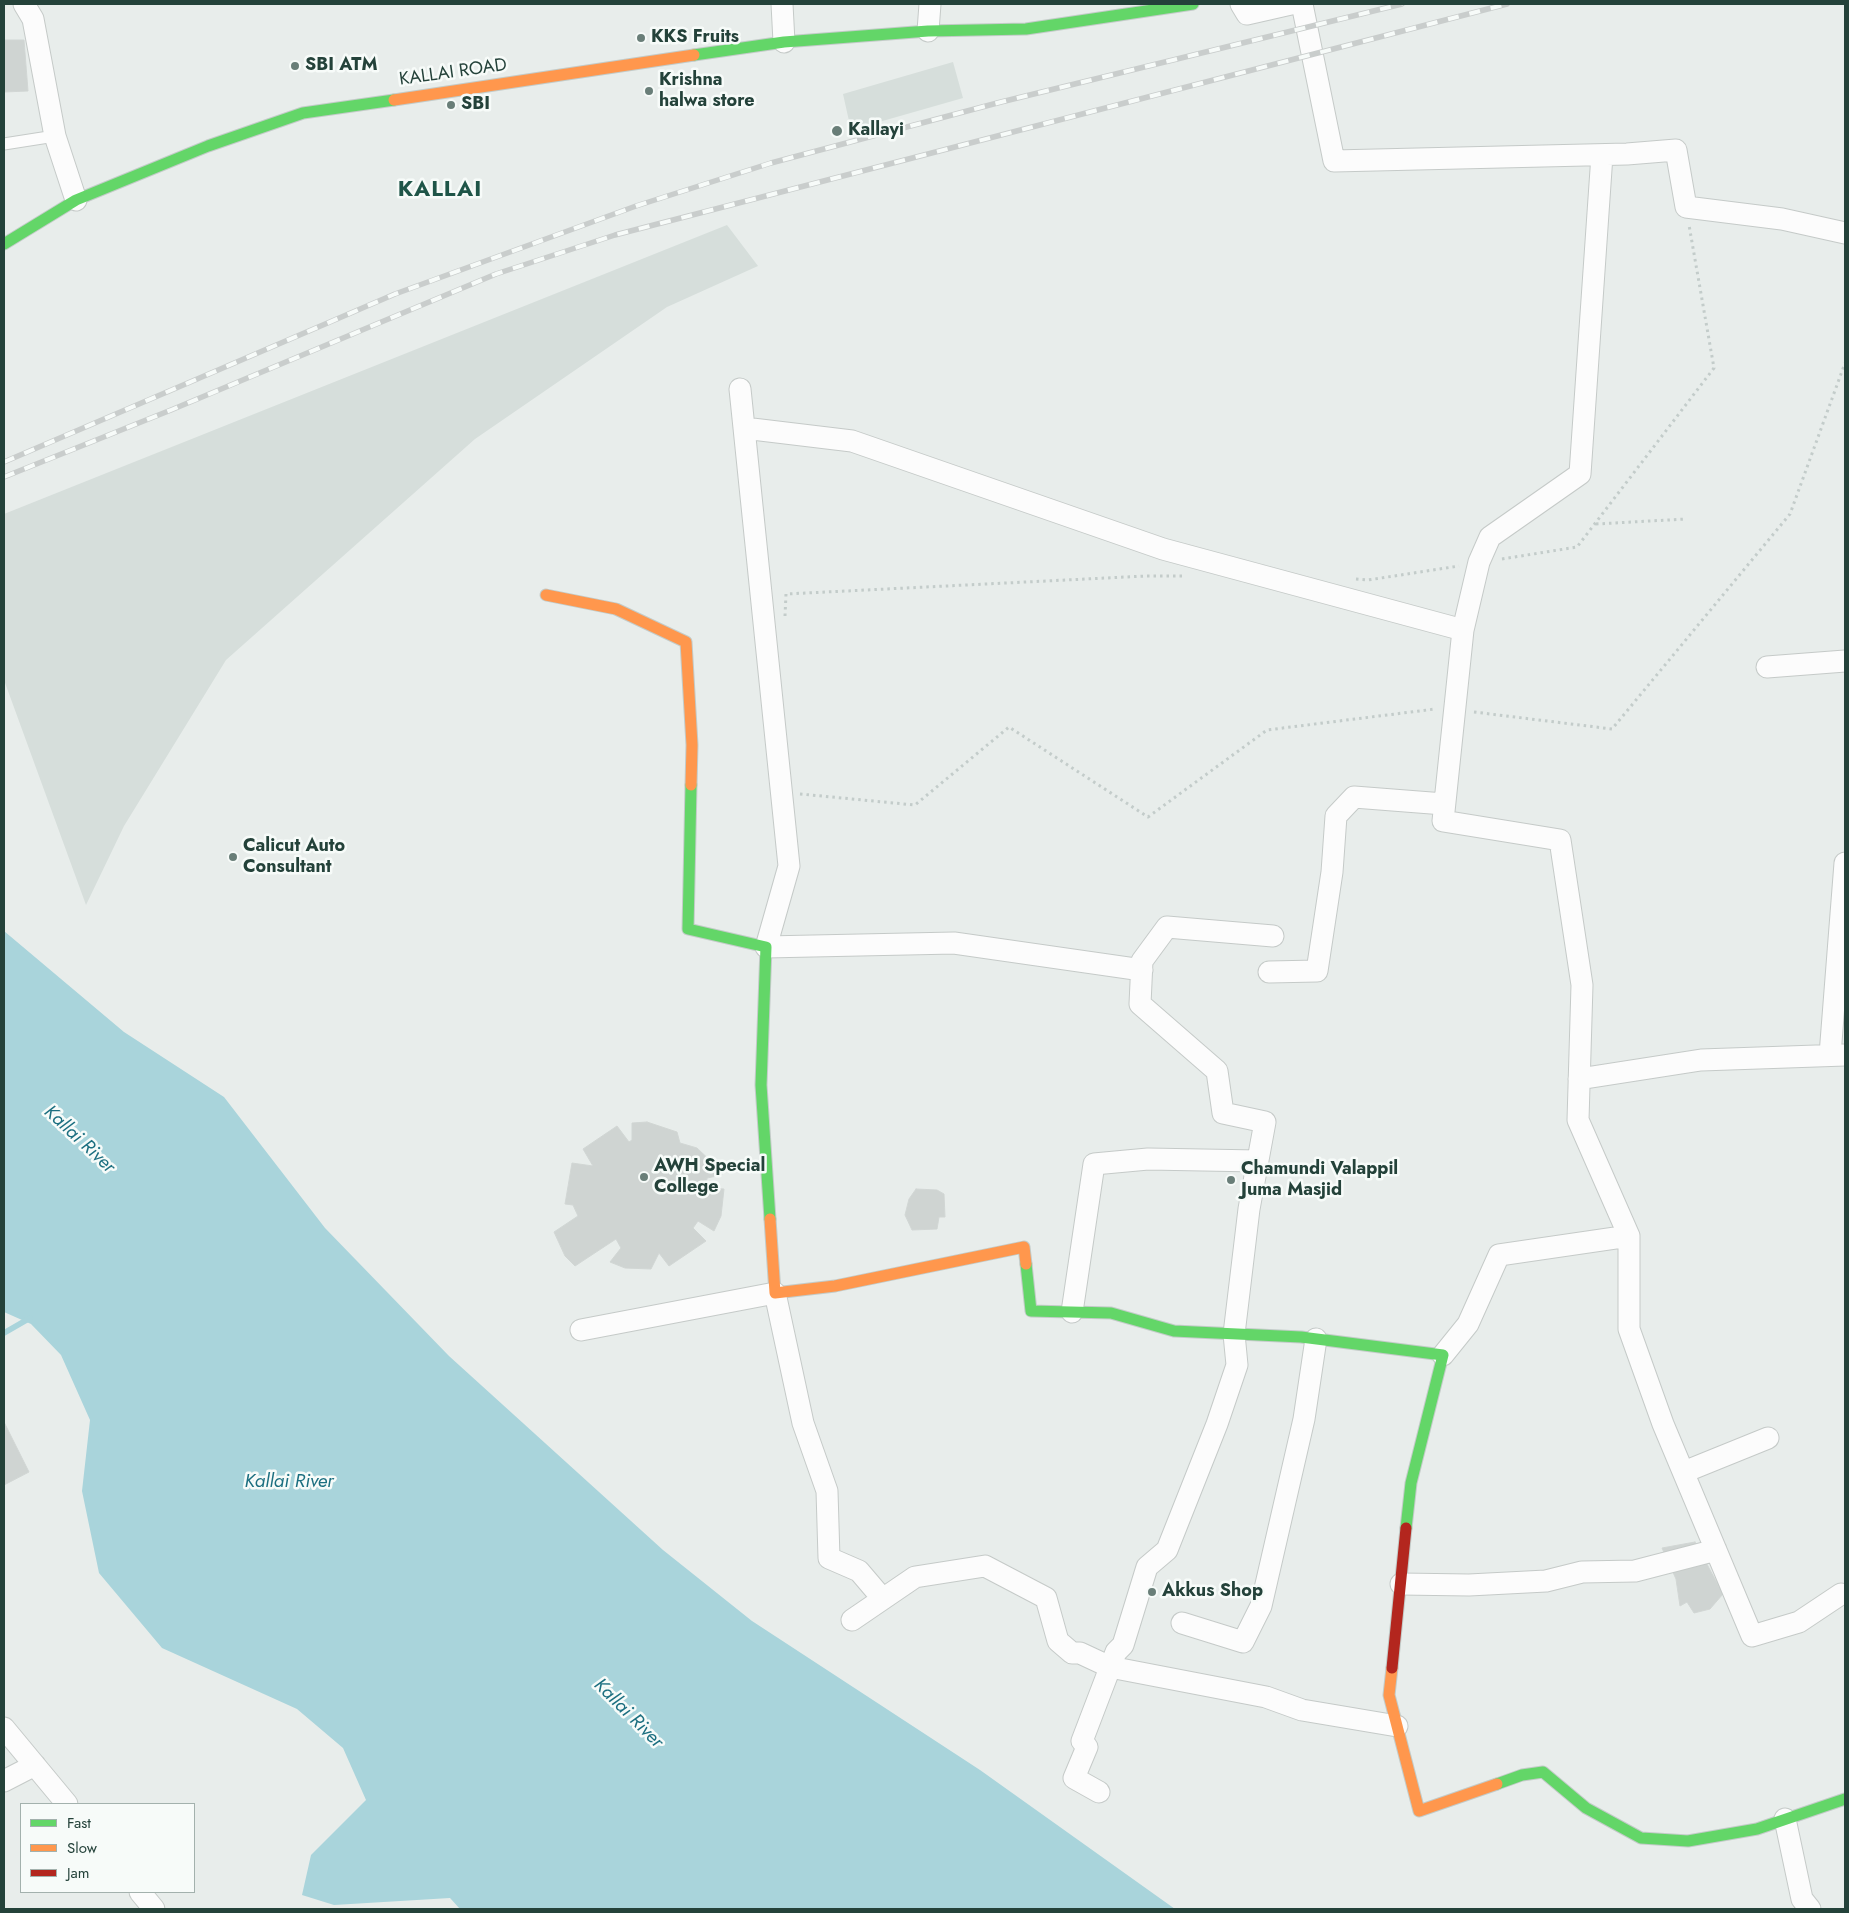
<!DOCTYPE html>
<html>
<head>
<meta charset="utf-8">
<style>
	body { margin:0 }
	#map { position:relative; width:1849px; height:1913px; overflow:hidden; background:#e8edeb; font-family:Jost,sans-serif }
	canvas { display:block }
	.frame { position:absolute; inset:0; border:5px solid #24423a; pointer-events:none }
	.legend { position:absolute; left:20px; top:1803px; width:175px; height:90px; box-sizing:border-box; background:#f7fbf9; border:1px solid #a3b1ad; margin:0; padding:6px 9px; list-style:none; font-size:15px; color:#24423a }
	.legend li { display:flex; align-items:center; gap:10px; height:25px }
	.legend b { width:25px; border:1px solid #a3b1ad }
</style>
</head>
<body>
<div id="map">
<canvas width="1849" height="1913"></canvas>
<div class="frame"></div>
<ul class="legend">
<li><b style="height:6px;background:#63d668"></b>Fast</li>
<li><b style="height:6px;background:#ff974d"></b>Slow</li>
<li><b style="height:6px;background:#b3261e"></b>Jam</li>
</ul>
</div>
<script>
const ctx = document.querySelector('canvas').getContext('2d');
ctx.lineJoin = 'round';
function fillPath(path, color) { ctx.fillStyle = color; ctx.fill(path, 'evenodd'); }
const shape = rows => new Path2D(rows.map(r => 'M' + r).join(''));
function stroke(path, color, width, dash) { ctx.strokeStyle = color; ctx.lineWidth = width; ctx.lineCap = dash ? 'butt' : 'round'; ctx.setLineDash(dash || []); ctx.stroke(path); }
function label(font, color, halo, rows, align = 'center') {
  ctx.font = font + ' Jost,sans-serif'; ctx.lineWidth = 5; ctx.setLineDash([]); ctx.textBaseline = 'middle'; ctx.strokeStyle = halo; ctx.fillStyle = color; for (const [text, x, y, turn = 0] of rows) {
    ctx.save(); ctx.translate(x, y); ctx.rotate((+turn || 0) * Math.PI / 180); ctx.textAlign = isNaN(turn) ? turn : align; if (halo) ctx.strokeText(text, 0, 0); ctx.fillText(text, 0, 0); ctx.restore();
  }
}
const built = shape([
	[953,62,963,98,851,130,843,94],
	[727,225,758,266,667,307,475,439,226,660,124,826,86,905,4,680,4,514]
]);
const water = shape([
	[4,931,124,1032,224,1097,325,1228,449,1356,663,1550,752,1621,980,1770,1175,1909,460,1909,450,1898,334,1905,302,1895,311,1855,366,1800,343,1748,297,1709,162,1648,99,1573,82,1491,90,1420,61,1355,31,1324,4,1312]
]);
const stream = shape([
	[4,1333,30,1318]
]);
const building = shape([
	[4,40,24,40,28,91,4,92,4,40],
	[647,1122,677,1132,680,1143,697,1148,716,1166,722,1175,707,1178,706,1188,724,1189,721,1216,714,1231,698,1221,693,1228,706,1241,669,1266,659,1253,651,1269,625,1268,610,1262,621,1248,616,1239,575,1266,565,1256,554,1232,578,1216,573,1205,565,1204,572,1163,593,1166,583,1149,617,1126,629,1142,632,1140,632,1123,647,1122],
	[916,1189,937,1190,944,1194,945,1217,939,1217,937,1229,912,1230,905,1215,909,1199,916,1189],
	[4,1422,29,1472,4,1485,4,1422],
	[1695,1542,1723,1594,1710,1609,1694,1613,1687,1602,1680,1606,1676,1579,1662,1548,1695,1542]
]);
const path = shape([
	[1596,524,1686,519],
	[1502,559,1577,547,1714,368,1689,225],
	[1356,579,1368,580,1459,566],
	[785,616,786,594,1146,576,1185,576],
	[1474,712,1612,729,1790,514,1845,363],
	[800,794,915,805,1009,727,1148,817,1267,730,1435,709]
]);
const lane = shape([
	[4,144,55,136]
]);
const street = shape([
	[24,4,33,19,55,136,76,200],
	[782,4,784,42],
	[1241,4,1247,14,1291,4],
	[1302,4,1334,161,1627,154,1676,150,1686,207,1782,219,1845,233],
	[928,31,930,4],
	[740,389,789,866,766,947,954,943,1142,970],
	[744,428,852,441,1163,549,1463,630],
	[1767,667,1845,661],
	[1269,972,1317,971,1332,872,1336,816,1354,797,1444,804],
	[1830,1055,1845,863],
	[1579,1079,1701,1060,1845,1055],
	[1629,1236,1629,1329,1663,1424,1752,1636,1799,1622,1841,1594],
	[1072,1312,1094,1164,1148,1159,1258,1161],
	[581,1330,775,1293,803,1423,827,1491,829,1558,859,1571,882,1598],
	[1443,1355,1468,1324,1499,1255,1629,1236,1578,1120,1582,985,1560,840,1443,821,1463,630,1479,562,1490,537,1580,474,1602,155],
	[1684,1472,1768,1438],
	[1401,1584,1469,1585,1546,1581,1582,1572,1635,1571,1716,1550],
	[852,1620,915,1577,985,1566,1046,1598,1058,1641,1072,1653,1080,1653,1110,1667,1266,1697,1302,1710,1397,1726],
	[1182,1623,1243,1642,1261,1606,1304,1419,1316,1339],
	[4,1728,67,1804],
	[4,1781,35,1765],
	[1099,1792,1074,1778,1087,1747,1082,1741,1116,1652,1123,1645,1147,1567,1167,1550,1217,1424,1237,1365,1234,1334,1249,1209,1265,1122,1223,1113,1217,1071,1140,1004,1142,961,1167,927,1273,936],
	[1785,1819,1802,1899,1810,1909],
	[140,1892,154,1909]
]);
const fast = shape([
	[694,55,784,42,928,31,1026,29,1193,4],
	[4,244,76,200,208,146,303,113,394,100],
	[691,785,688,929,766,947,761,1085,770,1219],
	[1026,1264,1031,1311,1111,1313,1174,1331,1301,1337,1443,1355,1411,1483,1406,1528],
	[1497,1784,1522,1775,1543,1772,1586,1808,1641,1838,1688,1841,1757,1829,1845,1799]
]);
const slow = shape([
	[394,100,694,55],
	[546,595,616,609,686,642,692,745,691,785],
	[770,1219,775,1293,835,1286,1024,1247,1026,1264],
	[1392,1668,1389,1695,1419,1811,1497,1784]
]);
const jam = shape([
	[1392,1668,1406,1528]
]);
const rail = shape([
	[4,462,395,294,636,206,771,163,1001,102,1402,4],
	[4,477,171,410,496,274,615,235,1507,4]
]);
const markers = [
	[641,38,5,"#697e78"],
	[295,66,5,"#697e78"],
	[649,91,5,"#697e78"],
	[451,105,5,"#697e78"],
	[837,131,6,"#697e78"],
	[233,857,5,"#697e78"],
	[644,1177,5,"#697e78"],
	[1231,1180,5,"#697e78"],
	[1152,1592,5,"#697e78"]
];
const poiNames = [
	["KKS Fruits",651,38],
	["SBI ATM",305,66],
	["Krishna",659,81],
	["halwa store",659,102],
	["SBI",461,105],
	["Kallayi",848,131],
	["Calicut Auto",243,847],
	["Consultant",243,868],
	["AWH Special",654,1167],
	["College",654,1188],
	["Chamundi Valappil",1241,1170],
	["Juma Masjid",1241,1191],
	["Akkus Shop",1162,1592]
];
const streetNames = [
	["KALLAI ROAD",453,73,-8]
];
const waterNames = [
	["Kallai River",79,1140,43],
	["Kallai River",289,1482],
	["Kallai River",628,1714,45]
];
const districtNames = [
	["KALLAI",440,191]
];
fillPath(built, '#d6dedb');
fillPath(water, '#a9d4db');
stroke(stream, '#a9d4db', 5.5);
fillPath(building, '#cfd4d2');
stroke(building, '#d1d6d4', 1);
stroke(lane, '#c5cac8', 13);
stroke(street, '#c5cac8', 23);
stroke(fast, '#c3cbc8', 13);
stroke(slow, '#c3cbc8', 13);
stroke(jam, '#c3cbc8', 13);
stroke(path, '#c3ccca', 3, [2.5, 4]);
stroke(lane, '#fcfcfc', 11);
stroke(street, '#fcfcfc', 21);
stroke(fast, '#63d668', 11);
stroke(slow, '#ff974d', 11);
stroke(jam, '#b3261e', 11);
stroke(rail, '#c9cdcc', 5.5);
stroke(rail, '#f7fbf9', 4, [11]);
for (const [x, y, r, color] of markers) { const dot = new Path2D(); dot.arc(x, y, r, 0, 2 * Math.PI); ctx.fillStyle = color; ctx.fill(dot); stroke(dot, '#f7fbf9', 2); }
label('bold 18px', '#24423a', '#f7fbf9', poiNames, 'left');
label('18px', '#24423a', '#f7fbf9', streetNames);
label('italic 19px', '#1c6f80', '#f7fbf9', waterNames);
ctx.letterSpacing = '1px';
label('bold 22px', '#1f5548', '#f7fbf9', districtNames);
ctx.letterSpacing = '0px';
</script>
</body>
</html>
